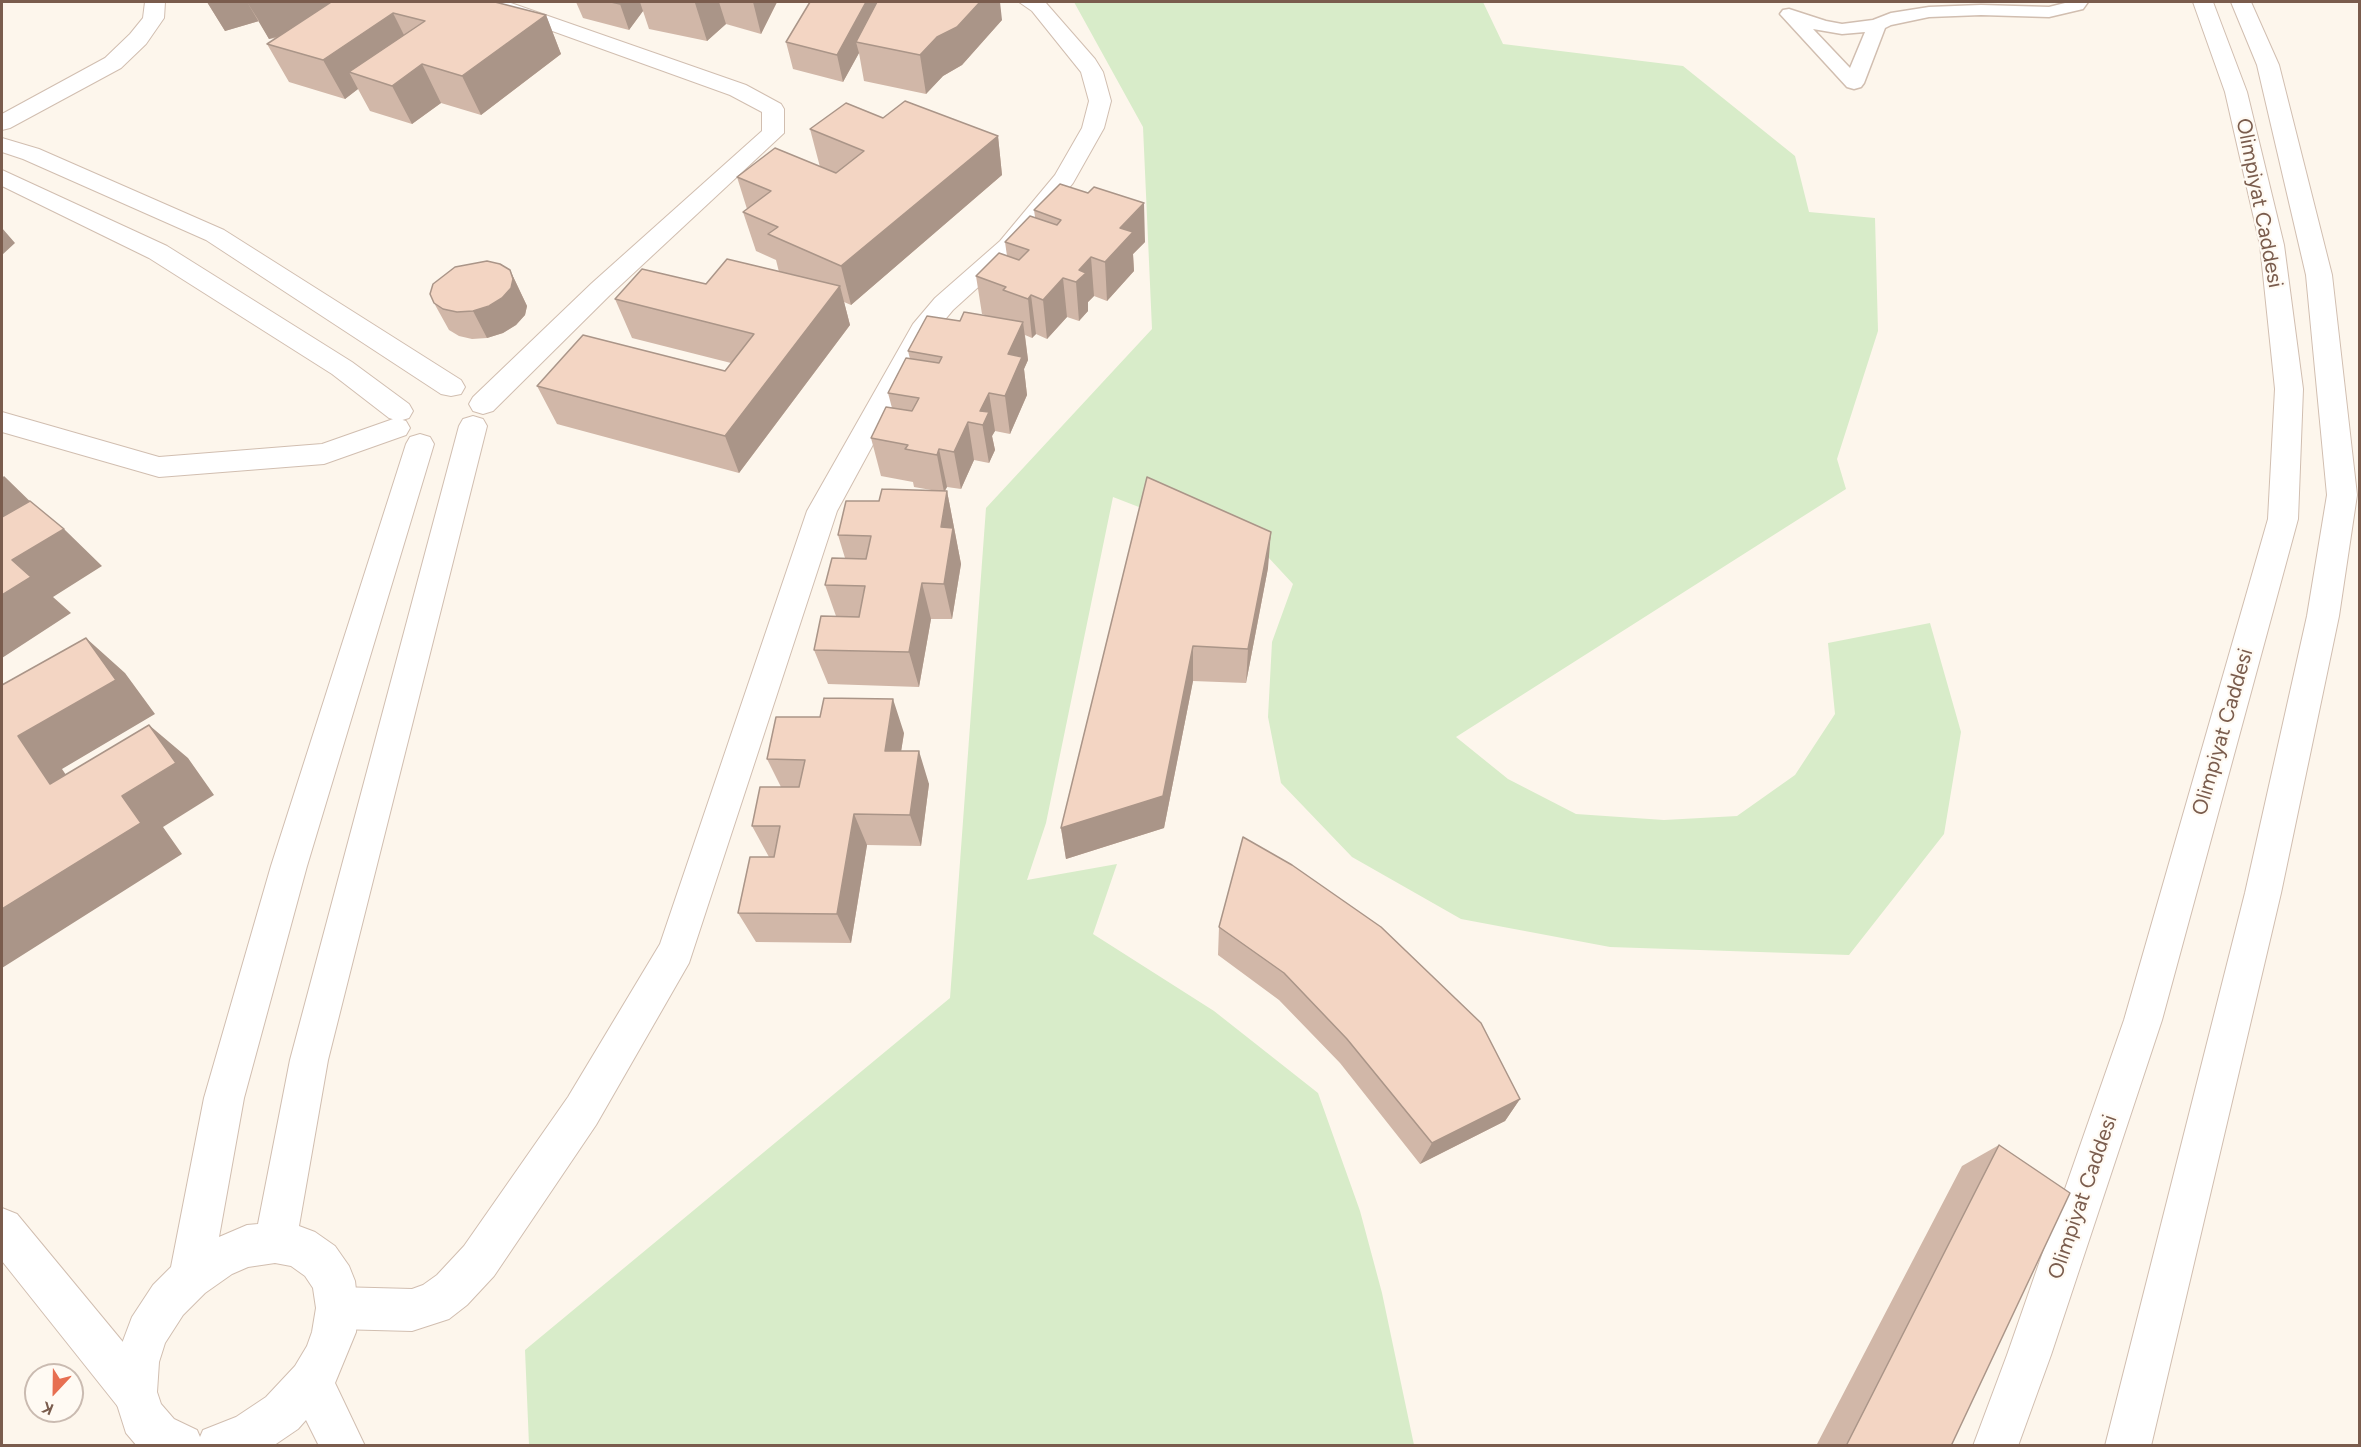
<!DOCTYPE html>
<html>
<head>
<meta charset="utf-8">
<style>
	body { margin:0 }
	#map { position:relative; width:2361px; height:1447px; overflow:hidden; background:#fdf6ec; font-family:Figtree,sans-serif }
	canvas { display:block }
	.frame { position:absolute; inset:0; border:3px solid #7a5c4d; pointer-events:none }
	.north { position:absolute; left:24px; top:1363px; width:60px; height:60px; box-sizing:border-box; background:#fffaf3; border:2px solid #cabbb1; border-radius:50%; rotate:202deg; font-size:16px; font-weight:700; line-height:24px; text-align:center; color:#7a5c4d }
	.north::after { content:''; display:block; margin:auto; width:21px; height:27px; background:#e76f51; clip-path:polygon(50% 0,100% 100%,50% 72%,0 100%) }
</style>
</head>
<body>
<div id="map">
<canvas width="2361" height="1447"></canvas>
<div class="frame"></div>
<div class="north">K</div>
</div>
<script>
const ctx = document.querySelector('canvas').getContext('2d');
ctx.lineJoin = 'round';
function fillPath(path, color) { ctx.fillStyle = color; ctx.fill(path, 'evenodd'); }
const shape = rows => new Path2D(rows.map(r => 'M' + r).join(''));
function stroke(path, color, width, dash) { ctx.strokeStyle = color; ctx.lineWidth = width; ctx.lineCap = dash ? 'butt' : 'round'; ctx.setLineDash(dash || []); ctx.stroke(path); }
function label(font, color, halo, rows, align = 'center') {
  ctx.font = font + ' Figtree,sans-serif'; ctx.lineWidth = 4.5; ctx.setLineDash([]); ctx.textBaseline = 'middle'; ctx.strokeStyle = halo; ctx.fillStyle = color; for (const [text, x, y, turn = 0] of rows) {
    ctx.save(); ctx.translate(x, y); ctx.rotate((+turn || 0) * Math.PI / 180); ctx.textAlign = isNaN(turn) ? turn : align; if (halo) ctx.strokeText(text, 0, 0); ctx.fillText(text, 0, 0); ctx.restore();
  }
}
const green = shape([
	[1074,2,1483,2,1503,44,1683,66,1795,156,1809,212,1875,218,1878,331,1837,459,1846,489,1456,737,1508,779,1576,814,1664,820,1737,816,1795,775,1835,714,1828,643,1930,623,1961,732,1944,834,1849,955,1610,947,1461,919,1352,857,1281,783,1268,717,1272,642,1293,584,1268,557,1113,497,1046,823,1027,880,1117,864,1093,934,1214,1011,1318,1093,1360,1211,1382,1293,1414,1445,529,1445,525,1350,950,998,986,508,1152,329,1143,127]
]);
const service = shape([
	[2069,2,2088,2,2083,9,2049,17,1981,15,1929,17,1891,25,1885,28,1864,83,1861,87,1854,89,1847,87,1780,14,1783,10,1789,9,1826,21,1842,24,1873,20,1891,13,1929,7,1981,5,2049,7,2069,2],
	[1813,29,1842,34,1865,32,1850,68,1813,29]
]);
const minor = shape([
	[145,2,165,2,164,18,146,44,121,68,10,128,2,130,2,114,105,58,130,34,143,18,145,2],
	[480,2,508,2,746,85,781,104,784,109,784,133,610,295,493,411,483,414,473,411,469,404,473,397,592,283,762,131,762,112,730,95,483,6,480,2],
	[1019,2,1046,3,1095,59,1103,72,1111,101,1104,128,1073,183,1018,251,953,310,933,334,837,511,689,963,596,1125,494,1276,467,1305,449,1319,412,1331,337,1329,322,1323,316,1308,322,1293,337,1287,412,1289,423,1285,437,1275,464,1246,568,1097,660,944,807,511,913,324,935,298,1000,241,1055,175,1082,128,1089,101,1081,72,1032,11,1019,2],
	[2,412,159,457,322,444,396,418,406,421,410,428,406,435,324,464,159,477,2,432,2,412],
	[2,1208,17,1214,151,1376,157,1392,151,1408,135,1414,119,1408,2,1261,2,1208]
]);
const tertiary = shape([
	[2193,2,2213,2,2247,92,2284,245,2303,389,2298,519,2162,1020,2051,1355,2018,1446,1973,1446,2007,1355,2124,1020,2268,519,2275,389,2260,245,2225,92,2193,2],
	[2231,2,2251,2,2279,65,2332,275,2357,495,2339,616,2281,893,2151,1446,2105,1446,2245,893,2307,616,2327,495,2306,275,2257,65,2231,2],
	[2,138,39,149,224,230,461,380,465,387,461,394,451,396,441,394,206,240,23,159,2,152,2,138],
	[2,170,167,246,352,362,409,404,413,411,409,418,399,421,389,418,332,374,149,258,2,186,2,170],
	[473,416,483,419,487,426,328,1060,299,1226,315,1232,335,1246,349,1266,355,1281,358,1308,356,1332,335,1383,365,1446,319,1446,306,1420,298,1429,273,1446,137,1446,126,1433,113,1392,115,1362,132,1317,153,1285,171,1267,204,1098,271,866,406,444,410,437,420,434,430,437,434,444,307,866,244,1098,219,1237,247,1225,258,1224,290,1060,459,426,463,419,473,416],
	[275,1263,291,1266,305,1276,313,1288,316,1308,312,1332,307,1346,295,1366,266,1397,236,1417,203,1430,200,1437,197,1430,174,1419,161,1404,157,1392,159,1362,165,1343,183,1315,205,1293,232,1274,248,1267,275,1263]
]);
const wall = shape([
	[207,2,495,2,546,15,561,54,481,115,441,103,412,124,370,111,358,89,345,99,289,82,267,44,276,38,269,39,259,21,225,31],
	[576,2,777,2,761,34,726,24,707,41,649,29,643,11,629,30,583,18],
	[1002,20,962,65,943,76,926,94,864,81,859,53,843,82,793,69,786,42],
	[883,118,998,136,1002,175,851,305,844,302,850,325,739,473,557,424,537,386,725,371,731,363,632,338,615,299,779,272,776,260,756,251,743,212,747,209,737,177,820,167,810,129],
	[1034,210,1145,242,1133,254,1134,271,1107,301,1094,296,1088,302,1088,311,1079,321,1067,317,1047,339,1036,334,1032,338,1025,335,1028,360,1024,369,1027,395,1010,434,995,431,992,436,995,450,989,463,974,460,961,489,947,487,945,491,947,491,961,564,952,619,931,619,919,687,828,684,814,650,836,616,825,585,845,558,838,535,879,501,937,491,914,487,913,482,881,476,871,438,892,408,888,393,910,359,908,351,960,321,985,315,982,314,976,276,1007,256,1005,242,1035,217],
	[510,270,527,306,525,315,516,325,503,333,487,338,472,339,459,336,449,330,434,303],
	[1147,477,1268,568,1246,683,1193,681,1164,828,1066,859,1061,828],
	[904,733,901,751,929,784,921,846,867,845,851,943,756,942,738,913,769,857,752,826,781,787,767,759],
	[1219,927,1520,1099,1505,1121,1420,1164,1340,1063,1279,1000,1218,955],
	[1999,1145,1951,1446,1816,1446,1962,1166]
]);
const shadedWall = shape([
	[207,2,247,2,259,21,225,31],
	[247,2,398,2,269,39],
	[621,2,640,2,643,11,629,30,620,4],
	[697,2,719,2,726,24,707,41,695,3],
	[753,2,777,2,761,34],
	[866,2,881,2,856,42,859,53,843,82,837,55],
	[980,2,1000,2,1002,20,962,65,943,76,926,94,920,55,937,37],
	[393,13,412,51,349,72,358,89,345,99,323,60],
	[546,15,561,54,481,115,462,76],
	[422,64,441,103,412,124,392,86],
	[998,136,1002,175,851,305,841,266],
	[1144,203,1145,242,1133,254,1134,271,1107,301,1105,262,1120,228],
	[2,228,15,243,2,255],
	[1091,257,1094,296,1088,302,1088,311,1079,321,1076,282,1079,270],
	[510,270,527,306,525,315,516,325,503,333,487,338,473,311],
	[1063,278,1067,317,1047,339,1043,300],
	[840,286,850,325,739,473,725,436],
	[1031,295,1036,334,1032,338,1028,299],
	[1023,322,1028,360,1024,369,1027,395,1010,434,1005,396,1008,354],
	[989,393,995,431,992,436,995,450,989,463,980,411],
	[968,422,974,460,961,489,954,452],
	[939,449,947,487,944,492,937,455],
	[4,476,43,514,2,539,2,478],
	[947,491,961,564,952,619,944,584,941,527],
	[64,529,102,566,53,597,71,613,2,658,2,595,12,560],
	[1271,532,1268,568,1246,683,1248,649],
	[922,583,931,619,919,687,909,652],
	[86,638,125,673,155,714,62,769,93,815,50,784,18,736],
	[1193,646,1193,681,1164,828,1066,859,1061,828],
	[893,699,904,733,896,784,885,751],
	[149,725,188,758,214,795,163,827,182,854,2,968,2,909,122,796],
	[919,751,929,784,921,846,910,815],
	[854,814,867,845,851,943,837,914],
	[1520,1099,1505,1121,1420,1164,1432,1143]
]);
const building = shape([
	[331,2,495,2,546,15,462,76,422,64,392,86,349,72,425,21,393,13,323,60,267,44,331,2],
	[611,2,621,2,620,4,611,2],
	[810,2,866,2,837,55,786,42,810,2],
	[877,2,980,2,957,27,937,37,920,55,856,42,877,2],
	[905,101,998,136,841,266,768,234,778,227,743,212,771,191,737,177,775,148,836,173,864,151,810,129,846,103,883,118,905,101],
	[1060,184,1088,193,1094,187,1144,203,1120,228,1133,232,1105,262,1091,257,1079,270,1086,273,1076,282,1063,278,1043,300,1031,295,1028,299,1003,290,1006,287,976,276,999,253,1019,260,1029,250,1005,242,1030,216,1057,225,1061,220,1034,210,1060,184],
	[727,259,840,286,725,436,537,386,583,335,725,371,754,334,615,299,642,269,706,284,727,259],
	[487,261,500,264,510,270,513,279,511,288,502,298,489,306,473,311,457,312,443,309,434,303,430,294,433,284,455,267,487,261],
	[964,312,1023,322,1008,354,1022,357,1005,396,989,393,980,411,989,412,983,425,968,422,954,452,939,449,937,455,905,449,908,445,871,438,886,407,912,411,919,398,888,393,906,358,939,363,942,357,908,351,927,316,960,321,964,312],
	[1147,477,1271,532,1248,649,1193,646,1163,796,1061,828,1147,477],
	[882,489,947,491,941,527,953,528,944,584,922,583,909,652,814,650,821,616,859,617,865,586,825,585,832,558,866,559,871,536,838,535,846,501,879,501,882,489],
	[30,501,64,529,12,560,31,577,2,595,2,517,30,501],
	[86,638,116,680,18,736,50,784,149,725,176,763,122,796,141,823,2,909,2,685,86,638],
	[824,698,893,699,885,751,919,751,910,815,854,814,837,914,738,913,750,857,774,857,780,826,752,826,760,787,799,787,805,760,767,759,776,717,820,717,824,698],
	[1243,837,1292,865,1381,927,1481,1023,1520,1099,1432,1143,1347,1039,1284,973,1219,927,1243,837],
	[1999,1145,2070,1193,1951,1446,1846,1446,1999,1145]
]);
const streetNames = [
	["Olimpiyat Caddesi",2259,203,79],
	["Olimpiyat Caddesi",2223,732,-74],
	["Olimpiyat Caddesi",2083,1197,-71]
];
fillPath(green, '#d8ecc9');
stroke(service, '#d1beb0', 3);
stroke(minor, '#d1beb0', 2);
stroke(tertiary, '#d1beb0', 2);
fillPath(service, '#fff');
fillPath(minor, '#fff');
fillPath(tertiary, '#fff');
fillPath(wall, '#d1b7a8');
fillPath(shadedWall, '#aa9588');
fillPath(building, '#f3d5c3');
stroke(building, '#aa9588', 1.5);
label('21px', '#7a5c4d', '#fffaf3', streetNames);
</script>
</body>
</html>
